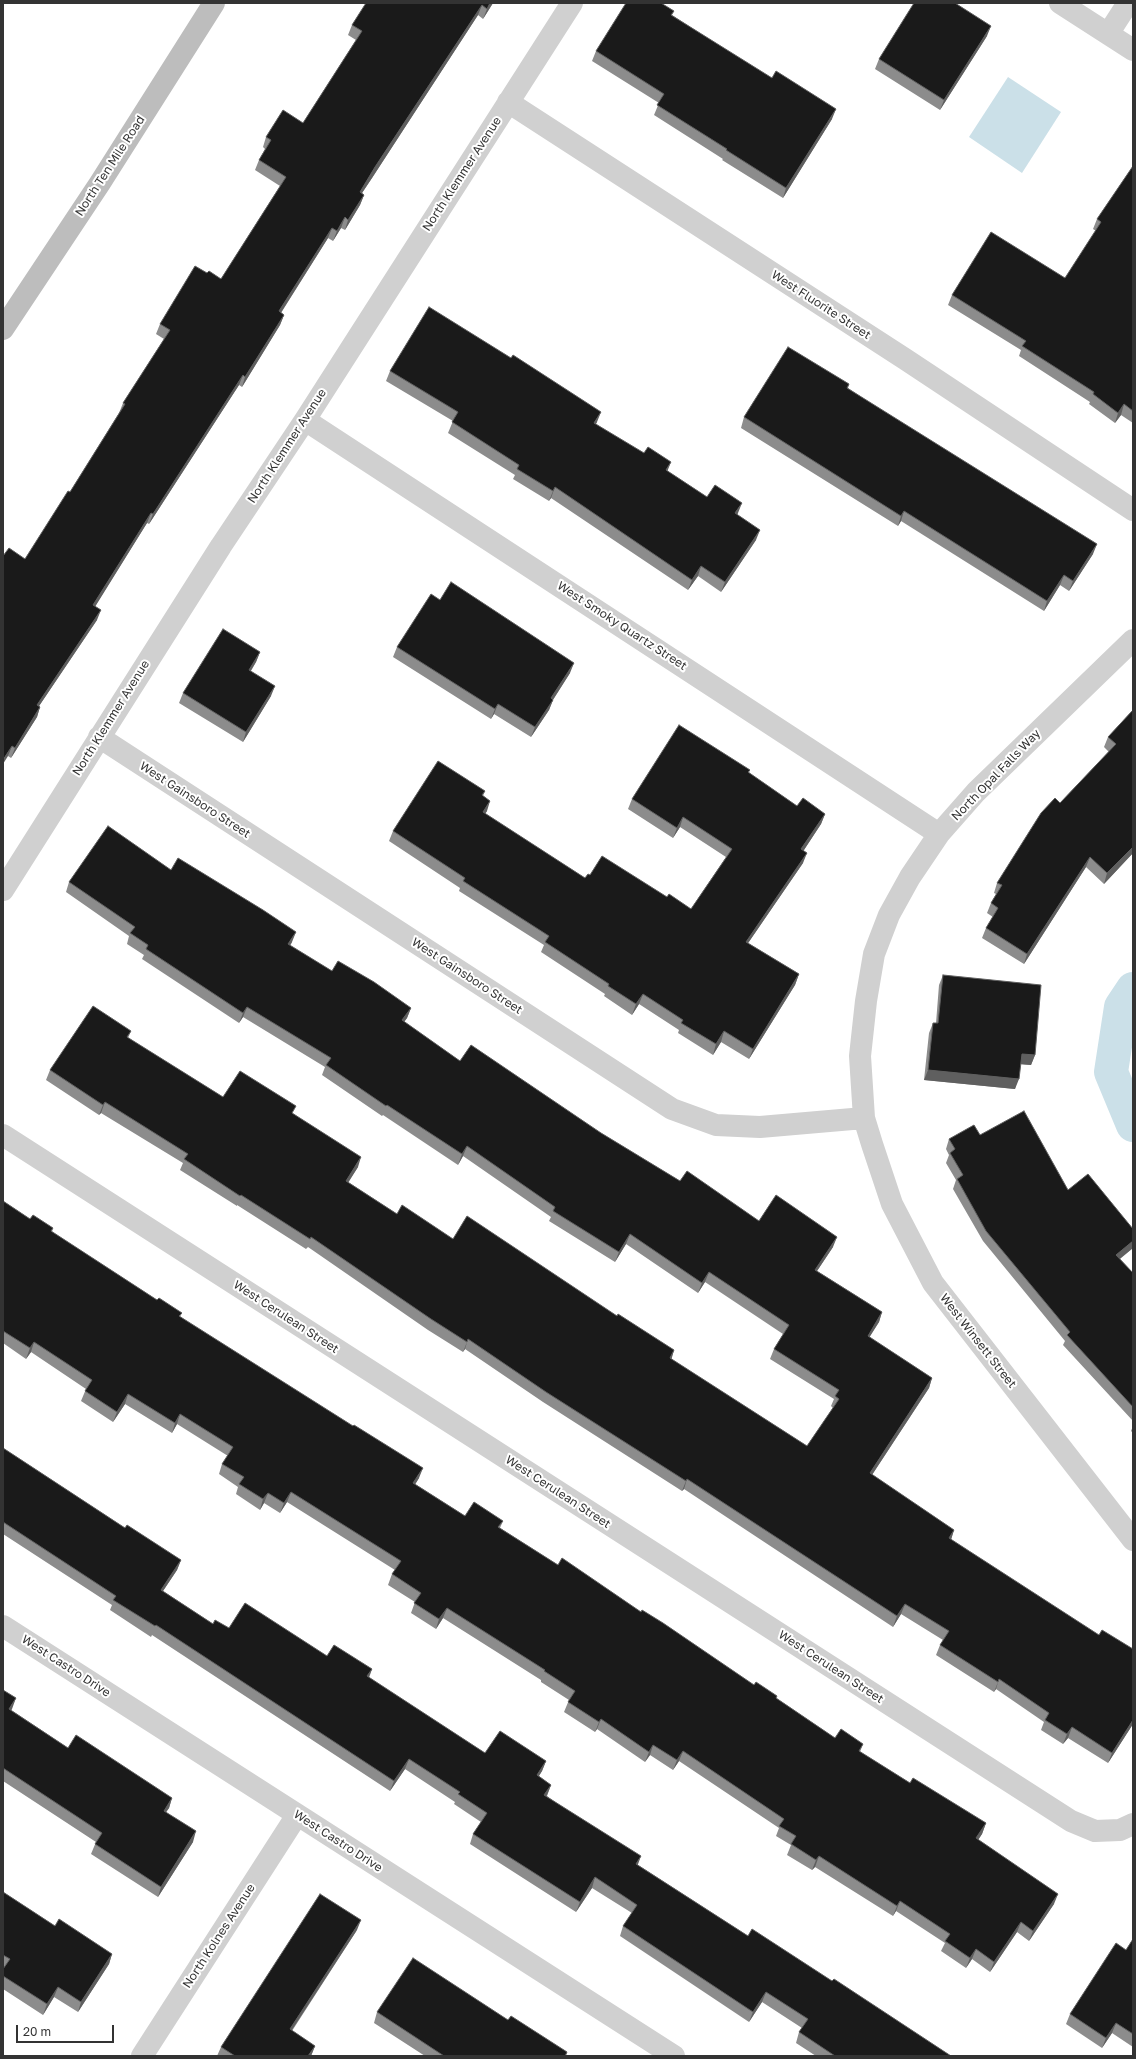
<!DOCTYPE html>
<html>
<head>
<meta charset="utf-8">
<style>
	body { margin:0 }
	#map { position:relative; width:1136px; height:2059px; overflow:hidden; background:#fff; font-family:"Golos Text",sans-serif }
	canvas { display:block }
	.frame { position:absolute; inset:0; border:4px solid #333; pointer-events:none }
	.scale { position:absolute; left:16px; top:2025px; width:98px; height:18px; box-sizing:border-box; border:2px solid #333; border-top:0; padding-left:5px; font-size:12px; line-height:14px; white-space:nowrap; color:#333; -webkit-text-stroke:3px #fff; paint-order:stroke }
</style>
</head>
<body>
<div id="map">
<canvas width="1136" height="2059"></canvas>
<div class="frame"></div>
<div class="scale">20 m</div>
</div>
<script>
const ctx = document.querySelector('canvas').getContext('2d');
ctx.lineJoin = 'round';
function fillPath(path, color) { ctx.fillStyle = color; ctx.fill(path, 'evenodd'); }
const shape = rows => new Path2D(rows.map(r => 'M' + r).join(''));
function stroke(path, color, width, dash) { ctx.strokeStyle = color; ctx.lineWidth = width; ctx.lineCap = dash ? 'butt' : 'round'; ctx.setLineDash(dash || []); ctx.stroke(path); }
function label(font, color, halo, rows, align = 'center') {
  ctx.font = font + ' "Golos Text",sans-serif'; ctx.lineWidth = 4; ctx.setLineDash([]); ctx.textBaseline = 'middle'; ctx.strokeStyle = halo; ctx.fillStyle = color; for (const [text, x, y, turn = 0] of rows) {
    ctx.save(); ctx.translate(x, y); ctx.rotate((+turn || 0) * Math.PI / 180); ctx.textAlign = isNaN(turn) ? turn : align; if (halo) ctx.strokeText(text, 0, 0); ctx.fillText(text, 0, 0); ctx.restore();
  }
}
const water = shape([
	[1008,77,1061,112,1022,173,969,137]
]);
const canal = shape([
	[1133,989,1121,1007,1111,1072,1133,1125]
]);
const minor = shape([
	[1060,3,1133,50],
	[1108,34,1128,3],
	[508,102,905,359,1133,510],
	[305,420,939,834],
	[1133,640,976,792,939,834,910,877,889,915,874,954,866,1001,860,1056,864,1118,872,1144,892,1204,933,1283,1133,1540],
	[99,737,672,1109,716,1125,760,1127,864,1118],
	[3,890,221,546,305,420,572,3],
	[3,1135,1071,1821,1095,1831,1120,1830,1133,1824],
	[3,1626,674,2056],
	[142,2056,297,1815]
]);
const secondary = shape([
	[3,329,100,183,214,3]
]);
const wall = shape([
	[493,3,483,19,478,15,372,178,362,193,364,195,360,205,345,230,341,228,333,241,328,238,281,313,284,315,280,325,242,387,239,385,149,524,147,523,95,606,97,620,39,706,40,707,37,717,11,758,8,756,25,559,70,492,119,413,123,403,164,339,156,334,160,324,207,273,221,279,280,186,255,170,259,160,265,149,263,147,266,137,303,123,356,40,348,35,352,25],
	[674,11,672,15,832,119,783,198,722,160,723,159,654,115,659,103,592,61,596,51],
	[987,36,940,110,875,69,879,59],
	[1133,166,1133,423,1121,415,1115,423,1089,404,1090,402,1019,356,1021,350,948,305,952,295,1065,278,1096,231,1093,229,1097,219],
	[390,371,597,422,596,424,707,497,738,513,737,515,756,540,721,592,698,576,688,590,551,498,549,501,513,479,515,475,448,433,453,421,386,381],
	[849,384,848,388,1093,554,1069,591,1060,585,1044,611,901,521,898,526,741,428,744,417],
	[440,600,570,673,553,700,549,710,531,737,494,714,491,719,393,657,397,647],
	[260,652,256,662,251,671,271,696,243,742,179,703,183,693],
	[1133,710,1133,853,1104,884,1086,867,1024,964,982,938,986,928,993,917,987,913,991,903,996,894,994,893,997,883,1060,803,1109,752,1104,747,1108,737],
	[750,770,749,773,797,806,825,814,821,824,804,850,803,863,748,943,799,974,795,985,749,1059,721,1042,713,1055,678,1033,679,1030,639,1004,632,1015,604,996,605,994,541,952,544,945,459,891,460,888,389,841,393,831,485,791,483,796,487,811,485,814,585,878,590,875,667,897,691,909,726,857,680,827,673,838,628,809,632,799],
	[171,870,292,942,290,946,332,971,411,1008,407,1018,404,1022,460,1061,601,1133,680,1181,759,1221,833,1247,817,1271,882,1312,879,1322,869,1337,932,1378,929,1388,872,1475,954,1530,951,1539,1133,1724,1108,1763,1068,1738,1063,1744,1041,1730,1044,1722,996,1689,994,1692,936,1655,940,1645,943,1640,901,1614,893,1627,684,1489,682,1491,543,1402,465,1349,463,1352,428,1330,308,1247,306,1249,237,1205,237,1206,180,1170,183,1163,101,1113,99,1115,46,1080,50,1070,131,1031,128,1038,223,1097,294,1114,358,1167,348,1182,397,1214,453,1239,617,1316,674,1350,671,1359,807,1446,833,1408,831,1406,834,1399,770,1359,774,1349,783,1334,705,1282,698,1293,626,1244,615,1262,549,1221,551,1217,463,1156,458,1165,383,1115,382,1116,322,1075,325,1067,243,1017,239,1023,142,959,144,955,127,944,129,936,66,892,69,882],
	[943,975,1035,1055,1031,1065,1020,1064,1015,1089,924,1080,929,1033,933,1023,936,1023,939,985],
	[980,1135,1068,1190,1133,1229,1133,1248,1120,1259,1133,1273,1133,1421,1063,1345,1065,1341,983,1241,953,1189,956,1180,946,1163,949,1155,946,1149,949,1139],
	[3,1201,30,1219,53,1228,52,1232,157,1300,182,1313,180,1317,419,1478,415,1484,465,1516,503,1521,500,1528,558,1565,641,1612,754,1685,776,1698,835,1738,863,1744,860,1752,910,1783,986,1823,982,1834,978,1840,1054,1904,1029,1941,1017,1932,990,1972,972,1959,966,1968,941,1951,945,1943,896,1911,893,1916,815,1867,812,1870,787,1855,791,1845,776,1836,779,1828,679,1761,673,1770,650,1755,645,1762,597,1729,595,1732,564,1712,569,1700,541,1682,541,1680,443,1618,436,1629,411,1613,415,1602,388,1585,392,1574,395,1570,287,1502,280,1513,264,1503,260,1510,236,1494,238,1487,219,1474,222,1464,228,1456,177,1424,172,1433,125,1404,113,1422,81,1401,86,1389,31,1352,26,1359,3,1343],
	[1133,1426,1133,1433,1131,1431],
	[3,1448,125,1528,181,1560,177,1570,163,1591,213,1624,372,1669,369,1678,485,1753,546,1761,542,1771,539,1776,551,1785,547,1796,638,1865,748,1936,832,1981,951,2056,816,2056,796,2043,799,2032,802,2028,762,2002,749,2022,620,1936,623,1926,632,1913,592,1888,576,1912,470,1844,473,1834,481,1822,454,1804,455,1802,405,1769,390,1791,152,1635,151,1637,110,1610,112,1605,3,1534],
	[3,1690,12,1709,11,1710,68,1748,172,1798,169,1808,166,1812,193,1842,158,1897,91,1854,96,1842,3,1781],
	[3,1892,55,1926,112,1954,109,1964,78,2012,54,1997,43,2015,3,1989,3,1969,4,1968,3,1967],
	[357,1930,292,2031,315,2046,311,2056,217,2056,221,2047],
	[1133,1939,1133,2047,1112,2033,1102,2048,1066,2024,1070,2014,1126,1950],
	[377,2012,508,2020,567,2052,566,2056,425,2056,374,2023]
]);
const shadedWall = shape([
	[490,3,493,3,483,19,487,9],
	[482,5,478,15,372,178,356,202,360,192,375,167],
	[991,26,987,36,940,110,944,100],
	[836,109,832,119,783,198,786,188],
	[364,195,360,205,345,230,348,220],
	[345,217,341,228,333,241,337,231],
	[332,228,328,238,275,322,279,311],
	[284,315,280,325,242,387,245,377],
	[243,375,239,385,149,524,153,514],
	[1124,404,1121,415,1115,423,1118,413],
	[601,412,597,422,591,433,594,423],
	[671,462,667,472,666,470],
	[555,487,551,498,549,501,553,491],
	[742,503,738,513,731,524,735,513],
	[904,511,901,521,898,526,901,516],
	[151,513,147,523,90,615,93,605],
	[760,530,756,540,721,592,725,582],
	[1097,544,1093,554,1069,591,1073,581],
	[701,566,698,576,688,590,692,580],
	[1064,575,1060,585,1044,611,1047,601],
	[101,610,97,620,33,715,37,705],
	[260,652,256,662,245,680,249,670],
	[574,663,570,673,547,709,551,698],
	[275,686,271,696,243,742,246,732],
	[553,700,549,710,531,737,535,727],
	[498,704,494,714,491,719,495,709],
	[40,707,37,717,11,758,15,748],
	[12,746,8,756,3,764,3,760],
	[490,801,487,811,479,823,483,812],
	[825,814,821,824,798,859,801,849],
	[683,817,680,827,673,838,677,828],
	[1133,847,1133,853,1104,884,1107,873],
	[807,853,803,863,742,952,746,942],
	[1090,857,1086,867,1024,964,1027,954],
	[296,932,292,942,284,955,288,944],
	[799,974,795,985,749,1059,753,1049],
	[643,994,639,1004,632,1015,636,1004],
	[247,1007,243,1017,239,1023,243,1013],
	[411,1008,407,1018,398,1030,402,1020],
	[724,1031,721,1042,713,1055,716,1044],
	[1022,1054,1035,1055,1031,1065,1018,1064],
	[928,1070,1019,1079,1015,1089,924,1080],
	[105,1102,101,1113,99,1115,103,1105],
	[467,1146,463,1156,458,1165,462,1154],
	[361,1157,358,1167,343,1191,346,1181],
	[630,1234,626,1244,615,1262,619,1252],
	[837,1237,833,1247,811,1280,815,1270],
	[1133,1241,1133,1248,1112,1265,1116,1255],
	[709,1272,705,1282,698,1293,702,1283],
	[882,1312,879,1322,864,1346,868,1336],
	[468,1339,465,1349,463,1352,467,1342],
	[34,1342,31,1352,26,1359,30,1348],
	[674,1350,671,1361,670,1358],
	[932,1378,929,1388,866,1484,870,1473],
	[128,1394,125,1404,113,1422,117,1412],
	[180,1414,177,1424,172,1433,175,1423],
	[423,1468,419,1478,410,1493,413,1483],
	[687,1479,684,1489,682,1491,686,1481],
	[291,1492,287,1502,280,1513,284,1503],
	[268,1493,264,1503,260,1510,263,1499],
	[954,1530,951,1540,949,1538],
	[181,1560,177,1570,157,1600,161,1590],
	[905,1604,901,1614,893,1627,897,1616],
	[447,1608,443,1618,436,1629,439,1619],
	[372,1669,368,1679,367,1676],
	[999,1679,996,1689,994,1692,998,1682],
	[16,1698,12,1709,5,1719,9,1709],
	[601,1719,597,1729,595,1732,599,1722],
	[1133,1720,1133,1724,1108,1763,1112,1753],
	[1072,1727,1068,1738,1063,1744,1067,1734],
	[653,1745,650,1755,645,1762,649,1752],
	[683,1751,679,1761,673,1770,677,1760],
	[409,1759,405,1769,390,1791,394,1781],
	[546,1761,542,1771,533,1785,537,1775],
	[551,1785,547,1795,541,1805,544,1795],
	[172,1798,169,1808,160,1821,164,1811],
	[986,1823,982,1834,972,1849,976,1838],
	[196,1831,193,1842,158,1897,161,1887],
	[641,1856,637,1867,636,1864],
	[819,1856,815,1867,812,1870,816,1860],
	[595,1877,592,1888,576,1912,580,1902],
	[1058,1894,1054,1904,1029,1941,1033,1931],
	[900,1901,896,1911,893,1916,897,1906],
	[361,1920,357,1930,286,2039,290,2029],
	[1021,1922,1017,1932,990,1972,994,1962],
	[976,1949,972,1959,966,1968,970,1958],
	[112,1954,109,1964,78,2012,81,2002],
	[58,1987,54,1997,43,2015,47,2004],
	[766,1992,762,2002,749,2022,753,2012],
	[1116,2023,1112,2033,1102,2048,1106,2038],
	[315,2046,311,2056,308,2056]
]);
const building = shape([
	[366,3,490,3,487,9,482,5,375,167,360,192,364,195,348,220,345,217,337,231,332,228,279,311,284,315,245,377,243,375,153,514,151,513,93,605,101,610,37,705,40,707,15,748,12,746,3,760,3,556,9,548,25,559,68,491,70,492,125,404,123,403,170,330,160,324,195,266,207,273,209,271,221,279,286,177,259,160,271,140,266,137,283,110,303,123,362,31,352,25,366,3],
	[626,3,661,3,674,11,671,15,772,78,776,71,836,109,786,188,726,150,727,149,657,105,664,94,596,51,626,3],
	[914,3,955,3,991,26,944,100,879,59,914,3],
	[1133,166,1133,411,1124,404,1118,413,1093,394,1094,392,1022,346,1026,341,952,295,991,232,1065,278,1101,222,1097,219,1133,166],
	[429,307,511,358,513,355,601,412,594,423,644,453,648,447,671,462,666,470,707,497,715,485,742,503,735,513,760,530,725,582,701,566,692,580,555,487,553,491,517,469,519,465,452,422,458,412,390,371,429,307],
	[788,347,849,384,847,388,1097,544,1073,581,1064,575,1047,601,904,511,901,516,744,417,788,347],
	[451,582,574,663,551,698,553,700,535,727,498,704,495,709,397,647,431,594,440,600,451,582],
	[223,629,260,652,249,670,275,686,246,732,183,693,223,629],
	[1133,710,1133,847,1107,873,1090,857,1027,954,986,928,998,908,991,903,1002,885,997,883,1041,813,1055,798,1060,803,1116,744,1108,737,1133,710],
	[679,725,750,770,748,772,797,806,803,798,825,814,801,849,807,853,746,942,799,974,753,1049,724,1031,716,1044,681,1023,683,1020,643,994,636,1004,608,986,609,984,545,942,549,936,463,881,465,878,393,831,438,761,485,791,482,795,490,801,483,812,585,878,588,874,590,875,602,856,667,897,669,894,691,909,732,849,683,817,677,828,632,799,679,725],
	[108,826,171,870,178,858,263,910,296,932,288,944,332,971,338,961,374,982,411,1008,402,1020,460,1061,471,1045,601,1133,680,1181,687,1171,759,1221,776,1195,837,1237,815,1270,882,1312,868,1336,932,1378,870,1473,954,1530,949,1538,1099,1635,1102,1630,1133,1649,1133,1720,1112,1753,1072,1727,1067,1734,1045,1720,1049,1713,999,1679,998,1682,940,1645,949,1631,905,1604,897,1616,687,1479,686,1481,546,1392,468,1339,467,1342,431,1319,311,1237,310,1239,241,1195,240,1196,184,1159,188,1154,105,1102,103,1105,50,1070,93,1006,131,1031,127,1037,223,1097,240,1071,296,1106,292,1113,361,1157,346,1181,397,1214,402,1205,453,1239,467,1216,617,1316,618,1314,674,1350,670,1358,807,1446,839,1399,835,1396,839,1390,774,1349,789,1325,709,1272,702,1283,630,1234,619,1252,553,1211,555,1207,467,1146,462,1154,387,1105,386,1106,326,1065,331,1058,247,1007,243,1013,146,949,148,945,130,933,135,927,69,882,108,826],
	[943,975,1041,985,1035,1055,1022,1054,1019,1079,928,1070,933,1023,938,1023,943,975],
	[1024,1111,1068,1190,1088,1174,1133,1229,1133,1241,1116,1255,1133,1273,1133,1407,1067,1335,1070,1332,986,1231,957,1179,963,1175,950,1153,955,1149,949,1139,974,1125,980,1135,1024,1111],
	[3,1201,30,1219,33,1215,53,1228,51,1231,157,1300,159,1298,182,1313,179,1316,353,1426,354,1425,423,1468,413,1483,465,1516,474,1502,503,1521,498,1527,558,1565,562,1558,641,1612,642,1610,663,1623,754,1685,756,1682,777,1696,776,1698,835,1738,841,1729,863,1744,859,1751,910,1783,913,1778,986,1823,976,1838,1058,1894,1033,1931,1021,1922,994,1962,976,1949,970,1958,945,1941,950,1934,900,1901,897,1906,819,1856,816,1860,791,1844,796,1836,779,1826,784,1819,683,1751,677,1760,653,1745,649,1752,601,1719,599,1722,568,1702,575,1691,544,1671,545,1670,447,1608,439,1619,414,1603,421,1593,392,1574,401,1561,291,1492,284,1503,268,1493,263,1499,239,1484,244,1477,222,1464,233,1447,180,1414,175,1423,128,1394,117,1412,85,1391,92,1380,34,1342,30,1348,3,1331,3,1201],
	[3,1448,125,1528,127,1525,181,1560,161,1590,213,1624,215,1620,229,1628,245,1603,327,1656,334,1645,372,1669,367,1676,485,1753,500,1731,546,1761,537,1775,551,1785,544,1795,641,1856,636,1864,748,1936,752,1929,832,1981,834,1979,951,2056,835,2056,799,2032,808,2019,766,1992,753,2012,623,1926,637,1905,595,1877,580,1902,473,1834,487,1813,458,1794,460,1792,409,1759,394,1781,156,1625,155,1626,113,1600,116,1596,3,1522,3,1448],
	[3,1690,16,1698,9,1709,68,1748,76,1735,172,1798,164,1811,196,1831,161,1887,95,1844,102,1833,3,1768,3,1690],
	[3,1892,55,1926,59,1919,112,1954,81,2002,58,1987,47,2004,3,1976,3,1969,10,1959,3,1955,3,1892],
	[320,1894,361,1920,290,2029,315,2046,308,2056,235,2056,221,2047,320,1894],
	[1133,1939,1133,2034,1116,2023,1106,2038,1070,2014,1116,1943,1126,1950,1133,1939],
	[413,1958,508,2020,511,2016,567,2052,565,2056,449,2056,448,2055,447,2056,444,2056,377,2012,413,1958]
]);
const streetNames = [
	["North Ten Mile Road",110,166,-57],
	["North Klemmer Avenue",462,174,-57],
	["West Fluorite Street",821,305,33],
	["North Klemmer Avenue",287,446,-57],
	["West Smoky Quartz Street",622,626,33],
	["North Klemmer Avenue",111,718,-58],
	["North Opal Falls Way",996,775,-46],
	["West Gainsboro Street",195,800,33],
	["West Gainsboro Street",467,976,33],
	["West Cerulean Street",286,1317,33],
	["West Winsett Street",978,1341,52],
	["West Cerulean Street",558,1492,33],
	["West Castro Drive",66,1666,33],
	["West Cerulean Street",831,1667,33],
	["West Castro Drive",338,1841,33],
	["North Kolnes Avenue",219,1936,-57]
];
fillPath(water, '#cbe0e8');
stroke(canal, '#cbe0e8', 34);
stroke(minor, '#d0d0d0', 22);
stroke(secondary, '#bdbdbd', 22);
fillPath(wall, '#8c8c8c');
fillPath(shadedWall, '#5f5f5f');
fillPath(building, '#1a1a1a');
stroke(building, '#5f5f5f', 1);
label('12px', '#333', '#fff', streetNames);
</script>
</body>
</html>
